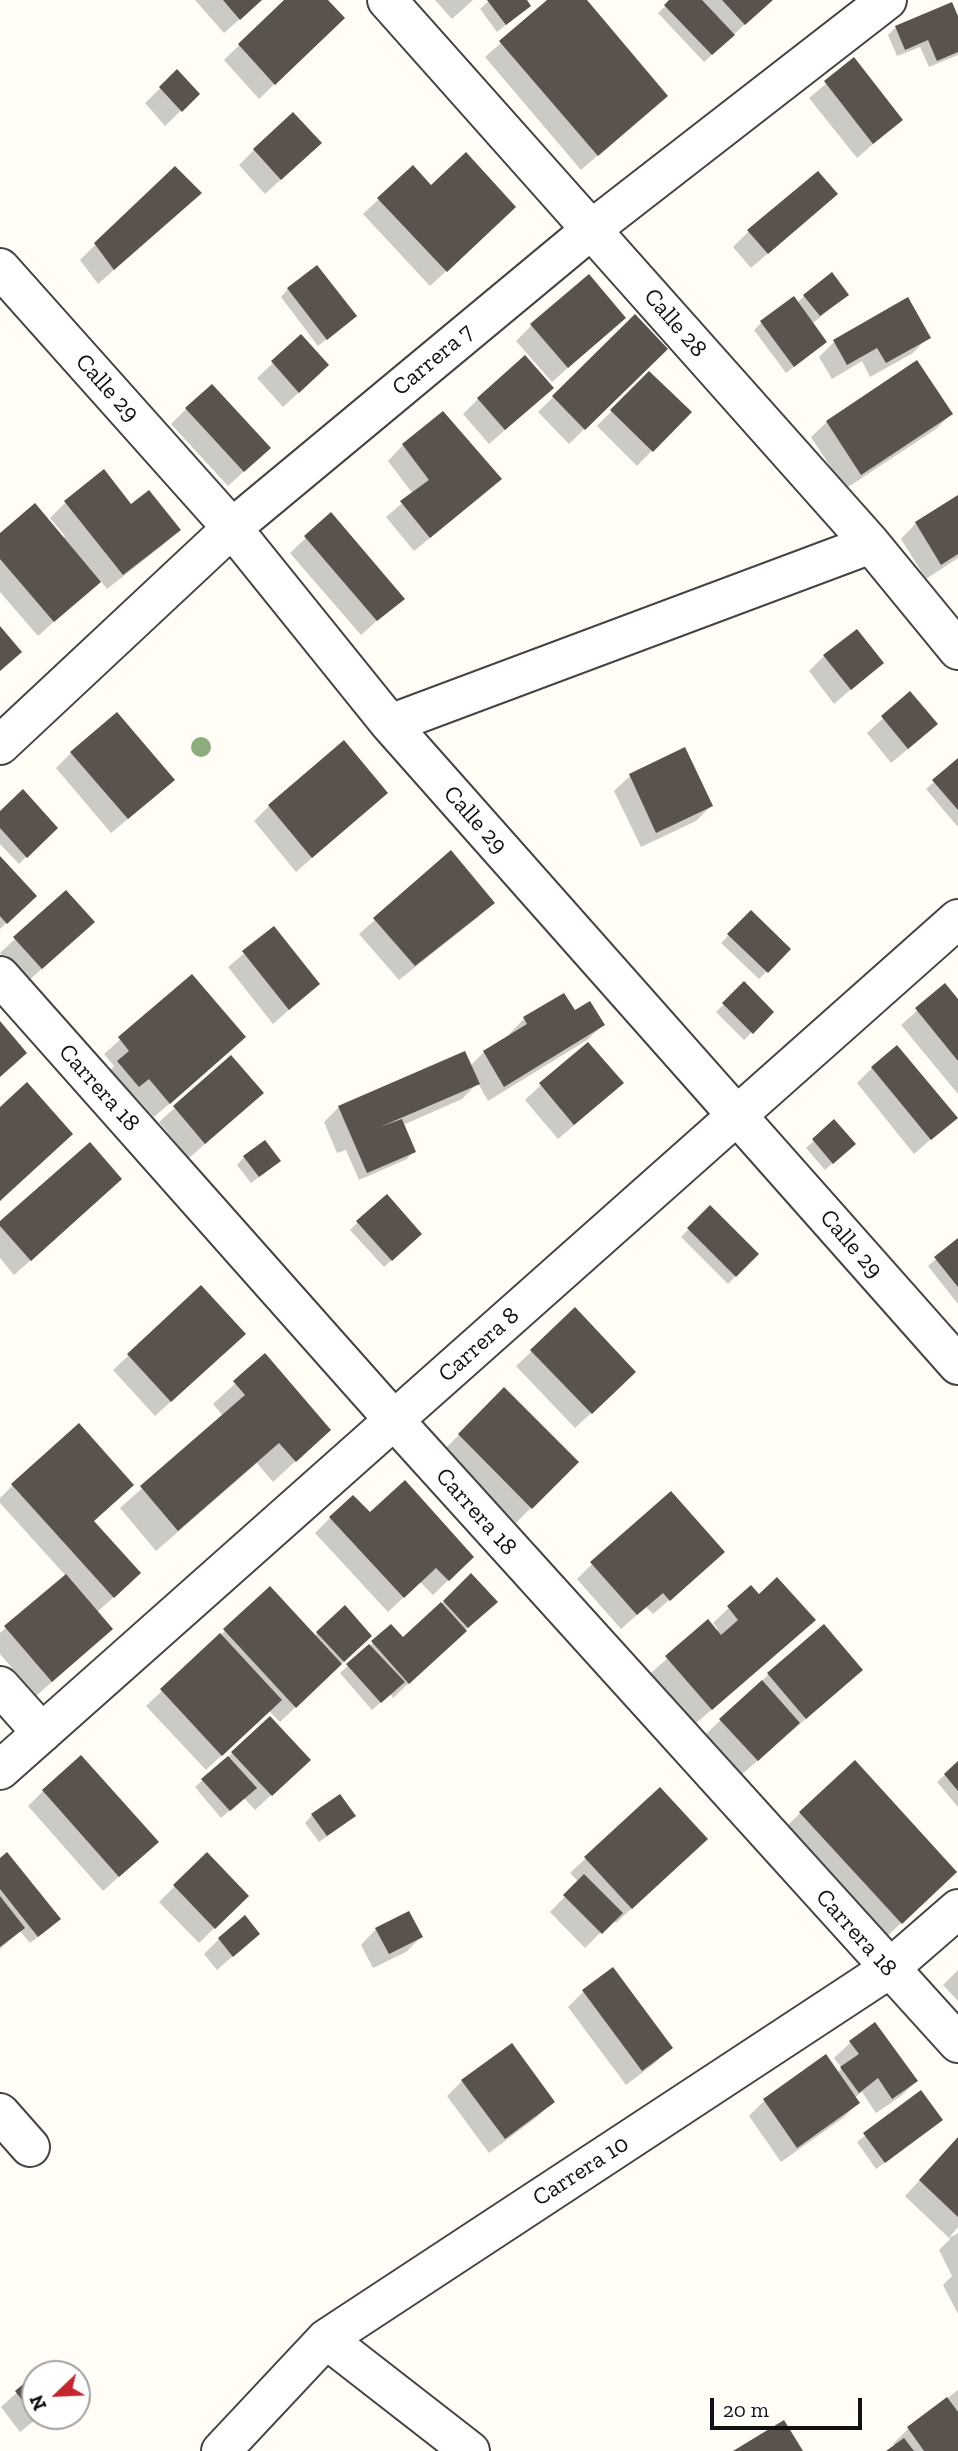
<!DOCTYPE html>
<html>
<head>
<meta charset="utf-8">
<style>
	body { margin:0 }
	#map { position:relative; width:958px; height:2451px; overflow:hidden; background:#fffdf5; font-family:"Zilla Slab",serif }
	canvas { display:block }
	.north { position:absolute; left:21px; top:2360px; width:70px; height:70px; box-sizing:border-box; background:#fff; border:2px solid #a0a0a0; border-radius:50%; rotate:247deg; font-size:19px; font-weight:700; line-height:28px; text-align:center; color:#111 }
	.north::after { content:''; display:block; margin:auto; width:24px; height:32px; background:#c4262e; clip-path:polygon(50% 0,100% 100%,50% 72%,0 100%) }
	.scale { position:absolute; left:710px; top:2398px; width:152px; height:32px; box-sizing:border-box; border:4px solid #111; border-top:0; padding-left:9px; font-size:21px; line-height:24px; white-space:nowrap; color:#111; -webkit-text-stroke:5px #fff; paint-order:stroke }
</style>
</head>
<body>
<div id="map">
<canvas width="958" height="2451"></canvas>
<div class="north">N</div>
<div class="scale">20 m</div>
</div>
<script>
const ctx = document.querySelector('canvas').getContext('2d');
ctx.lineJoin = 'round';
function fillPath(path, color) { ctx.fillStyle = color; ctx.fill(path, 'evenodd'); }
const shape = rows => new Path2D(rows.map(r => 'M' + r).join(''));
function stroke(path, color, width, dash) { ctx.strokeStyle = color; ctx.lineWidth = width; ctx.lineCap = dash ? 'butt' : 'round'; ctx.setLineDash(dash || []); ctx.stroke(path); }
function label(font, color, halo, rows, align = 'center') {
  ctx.font = font + ' "Zilla Slab",serif'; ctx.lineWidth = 7; ctx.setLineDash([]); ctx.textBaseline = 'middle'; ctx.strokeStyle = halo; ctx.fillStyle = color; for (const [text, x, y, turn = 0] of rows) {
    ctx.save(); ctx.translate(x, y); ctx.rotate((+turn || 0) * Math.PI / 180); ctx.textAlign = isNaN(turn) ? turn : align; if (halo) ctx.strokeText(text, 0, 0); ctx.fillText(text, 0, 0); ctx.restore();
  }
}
const shadow = shape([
	[195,0,261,0,224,33],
	[286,0,326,0,327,33,259,99,224,60],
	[435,0,473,0,452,19],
	[490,0,524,0,521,13,497,32,480,9],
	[550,0,585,0,666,96,581,170,485,57],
	[672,0,771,0,704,62,658,13],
	[958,20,958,55,929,67,920,47,897,56,888,35,896,27],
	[854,60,901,120,857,158,809,98],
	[177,72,198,94,165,126,145,103],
	[254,150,304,158,265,194,239,165],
	[431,187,499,222,430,286,363,214,379,199],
	[836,194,751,268,733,247,749,231],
	[184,208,98,284,80,260,96,244],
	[288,289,347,323,318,346,281,297],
	[846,295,812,324,817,349,786,373,754,330,762,322,797,303,804,296],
	[634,317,665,349,569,444,538,412],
	[624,318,552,382,516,341,532,325],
	[301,337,312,380,283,407,257,378],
	[928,337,913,353,870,377,862,361,832,379,819,357,834,342],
	[917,363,951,414,936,429,845,489,811,437,827,422],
	[649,373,689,412,637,466,597,426],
	[478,399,536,403,489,444,463,414],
	[186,409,253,463,228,486,171,424],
	[403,445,499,479,484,494,414,551,386,517,413,494,388,461],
	[958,497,958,558,926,579,901,539,916,523],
	[66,502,131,507,178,530,163,545,107,589,100,580,38,636,0,592,0,535,63,539,65,536,50,518],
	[331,514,402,598,361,635,290,553],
	[824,656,881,663,834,704,809,671],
	[910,694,920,739,891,763,867,733],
	[685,750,711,806,696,821,641,847,614,791,630,776],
	[71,753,157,795,111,833,56,768],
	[958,761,958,825,957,826,926,789],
	[386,793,296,872,254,821,269,806],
	[0,813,56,828,19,864,0,844],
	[451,853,492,903,477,918,399,980,359,934],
	[0,858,19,911,0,929],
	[66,892,77,937,26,983,0,953],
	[751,912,789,949,759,979,721,943],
	[274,928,318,984,273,1024,228,967],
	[192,976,229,1052,154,1117,132,1093,123,1101,103,1078,114,1066,104,1054],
	[744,984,772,1012,744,1040,716,1012],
	[945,986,958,1002,958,1094,901,1025],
	[574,1012,603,1025,587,1040,488,1101,478,1083,462,1099,403,1125,414,1151,407,1159,359,1180,346,1150,337,1153,324,1122,339,1107,470,1066,484,1052,510,1036,509,1034,524,1019],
	[231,1057,246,1108,189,1158,159,1122],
	[872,1068,955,1118,914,1154,857,1083],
	[541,1085,606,1098,558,1139,525,1100],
	[834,1122,846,1151,825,1170,806,1148],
	[244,1157,271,1168,251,1183,237,1165],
	[105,1194,14,1275,0,1258,0,1224],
	[710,1207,757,1254,728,1284,681,1237],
	[358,1222,412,1241,384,1267,350,1230],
	[958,1240,958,1304,928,1266],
	[201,1288,228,1349,155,1416,113,1370],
	[532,1351,619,1387,575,1428,516,1366],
	[265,1356,329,1430,273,1482,257,1463,156,1551,120,1508,223,1416,213,1404],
	[504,1389,576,1462,516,1523,444,1450],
	[13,1485,92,1522,123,1589,97,1612,111,1629,36,1696,0,1654,0,1633,66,1576,0,1503,0,1498],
	[370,1515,472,1557,433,1595,420,1582,388,1612,315,1533,330,1518],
	[592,1564,707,1567,653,1614,646,1607,621,1629,577,1579],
	[471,1576,488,1609,393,1698,390,1694,372,1710,340,1673,391,1626,403,1640],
	[751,1587,798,1635,695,1724,651,1673,708,1622,715,1631,718,1629,713,1623],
	[270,1588,314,1636,345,1608,370,1636,280,1722,269,1711,206,1770,146,1706],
	[823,1627,845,1685,741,1775,705,1735,768,1675],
	[270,1719,293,1775,255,1810,244,1798,221,1818,195,1787],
	[958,1763,958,1807,937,1782],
	[43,1791,157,1842,103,1891,28,1806],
	[800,1813,940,1887,885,1938,785,1828],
	[312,1815,346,1823,319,1842,305,1823],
	[207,1854,247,1896,199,1943,159,1902],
	[690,1854,616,1923,613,1920,585,1948,550,1912,579,1882,570,1873,586,1858],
	[0,1860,51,1927,30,1943,20,1931,0,1949],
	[376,1929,421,1937,406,1952,373,1968,361,1945],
	[258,1934,217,1970,204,1954,219,1939],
	[613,1970,670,2048,655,2063,626,2085,568,2007,583,1992],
	[958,1970,958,2001,943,1985],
	[875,2025,916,2081,901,2096,876,2113,862,2092,854,2098,858,2103,843,2118,781,2162,749,2116,764,2101,825,2056,837,2073,842,2068,834,2058,850,2043],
	[462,2081,552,2102,537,2117,489,2153,447,2096],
	[921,2092,933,2127,876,2169,857,2142],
	[958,2139,958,2227,949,2238,905,2196],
	[958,2233,958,2314,943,2285,952,2276,939,2250,950,2239,949,2238],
	[35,2376,35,2416,40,2416,20,2432,1,2407],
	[958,2390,958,2451,889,2451,895,2447,893,2444,908,2429]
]);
const building = shape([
	[223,0,262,0,240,20],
	[284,0,328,0,345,18,275,85,238,44],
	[487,0,527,0,531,6,506,25],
	[547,0,587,0,668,96,598,156,499,41],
	[669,0,702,0,735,35,712,55,664,5],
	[722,0,773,0,745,25],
	[952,2,958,16,958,52,937,61,928,40,905,50,895,26],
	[854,57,903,120,873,144,824,81],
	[177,69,200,94,182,112,159,87],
	[293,112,322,143,281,180,253,149],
	[466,152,516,207,447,272,377,198,413,165,431,185],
	[175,166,202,193,114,270,94,243],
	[818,171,838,194,768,254,747,230],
	[317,265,357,316,327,340,287,288],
	[832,272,849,295,820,316,803,295],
	[589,274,626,318,568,368,530,324],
	[794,296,827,342,794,367,760,321],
	[908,297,931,338,886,363,877,348,847,365,833,340],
	[635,314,668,349,585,430,552,396],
	[301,334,329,365,299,393,271,361],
	[525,355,554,388,505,430,477,398],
	[917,360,953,414,861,475,826,421],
	[649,371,692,412,653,452,610,410],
	[212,384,271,448,244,472,185,408],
	[443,411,502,479,430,538,400,501,429,480,402,444],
	[104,469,131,504,149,490,181,530,123,575,64,501],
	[958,495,958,554,941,565,915,522],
	[35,503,101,582,54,622,0,559,0,533],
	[331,512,405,599,377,621,304,536],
	[0,626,22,652,0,671],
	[857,629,884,663,851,690,823,655],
	[910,691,938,724,908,749,881,716],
	[117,712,175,780,128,819,70,752],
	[344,740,388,793,312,858,268,805],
	[685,747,713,806,656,833,629,774],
	[958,758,958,810,932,780],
	[23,789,58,828,27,858,0,828,0,811],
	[451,850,495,903,415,966,373,918],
	[0,856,37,896,7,924,0,916],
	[66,890,95,922,42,969,13,937],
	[751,910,791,949,768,973,727,934],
	[274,926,320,984,289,1010,242,951],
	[192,974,246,1037,170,1104,149,1079,139,1087,117,1061,129,1051,118,1037],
	[744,981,774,1012,753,1034,722,1003],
	[945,983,958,999,958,1061,915,1008],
	[564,993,575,1010,590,1001,605,1025,504,1087,483,1051,527,1024,523,1017],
	[0,1021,27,1053,0,1077],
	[588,1042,624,1083,574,1125,539,1083],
	[897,1045,958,1118,931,1140,871,1067],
	[465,1051,480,1084,380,1127,402,1119,416,1152,367,1173,338,1106],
	[231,1055,264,1093,205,1144,173,1106],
	[27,1082,73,1134,0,1201,0,1107],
	[834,1119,856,1144,833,1164,812,1139],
	[265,1140,281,1161,259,1177,243,1156],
	[90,1142,122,1179,31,1261,0,1226,0,1221],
	[387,1194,422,1234,392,1261,356,1221],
	[710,1205,759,1254,736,1277,687,1228],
	[958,1238,958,1287,934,1257],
	[201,1285,246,1334,171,1402,127,1354],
	[575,1307,636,1372,592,1414,530,1350],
	[265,1353,331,1430,296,1462,279,1443,178,1531,140,1486,245,1395,233,1381],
	[504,1387,579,1462,532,1509,458,1434],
	[79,1423,134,1485,94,1521,141,1573,114,1598,11,1484],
	[405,1480,474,1557,449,1581,436,1568,404,1598,329,1517,353,1495,370,1512],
	[671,1491,725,1552,670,1601,663,1593,637,1615,590,1562],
	[471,1573,498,1602,468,1628,443,1601],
	[66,1574,113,1629,52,1682,4,1626],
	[777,1577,816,1620,712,1710,665,1656,708,1619,721,1635,738,1620,727,1606,751,1585,759,1594],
	[270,1586,342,1664,296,1708,223,1629],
	[441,1602,467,1631,409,1684,371,1641,391,1624,403,1637],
	[345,1605,372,1636,344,1662,316,1632],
	[824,1624,863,1670,806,1719,767,1673],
	[220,1633,282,1700,222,1756,160,1689],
	[369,1644,405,1682,381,1703,346,1664],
	[762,1680,800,1723,758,1761,719,1719],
	[270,1716,311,1760,272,1796,231,1752],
	[81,1755,159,1842,119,1877,42,1790],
	[228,1756,257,1788,230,1811,201,1779],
	[855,1760,957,1872,902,1924,799,1812],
	[958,1761,958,1791,944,1774],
	[660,1787,708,1839,632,1909,584,1857],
	[340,1794,356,1816,327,1836,311,1814],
	[7,1852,61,1919,38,1937,0,1889,0,1858],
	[207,1852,249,1896,215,1929,173,1885],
	[584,1874,623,1913,602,1934,563,1895],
	[0,1896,25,1928,0,1947],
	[409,1911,423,1937,389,1954,375,1928],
	[245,1915,260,1934,233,1957,218,1938],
	[613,1967,673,2048,642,2071,582,1990],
	[875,2022,918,2081,892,2099,878,2078,859,2093,840,2067,859,2054,849,2041],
	[512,2043,555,2102,505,2139,461,2080],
	[826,2054,860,2103,797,2148,763,2099],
	[921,2090,943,2120,885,2163,863,2133],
	[958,2137,958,2217,919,2180],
	[35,2374,35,2416,15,2391],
	[947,2397,958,2412,958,2451,924,2451,907,2427],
	[784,2420,803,2451,733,2451],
	[904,2438,914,2451,886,2451]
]);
const street = shape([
	[387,0,871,544,958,650],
	[0,268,232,528,390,724,958,1365],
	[390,724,871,544],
	[0,745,232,528,592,229,887,0],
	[0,976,394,1420,958,2043],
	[0,1686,42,1733],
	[0,1770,958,919],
	[0,2113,30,2147],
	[326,2339,470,2451],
	[221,2451,326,2339,889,1969,958,1909]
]);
const trees = [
	[201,747]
];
const streetNames = [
	["Calle 28",675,323,49],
	["Carrera 7",433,360,-40],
	["Calle 29",107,388,48],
	["Calle 29",475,820,48],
	["Carrera 18",99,1088,48],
	["Calle 29",851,1244,49],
	["Carrera 8",479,1345,-42],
	["Carrera 18",476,1512,48],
	["Carrera 18",856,1933,48],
	["Carrera 10",581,2171,-33]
];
fillPath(shadow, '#0003');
fillPath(building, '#5a524d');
stroke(street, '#444', 42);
stroke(street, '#fff', 38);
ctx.fillStyle = '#8dad7f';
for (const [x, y] of trees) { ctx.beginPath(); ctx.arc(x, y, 10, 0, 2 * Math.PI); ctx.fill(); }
label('24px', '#111', '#fff', streetNames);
</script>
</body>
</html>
